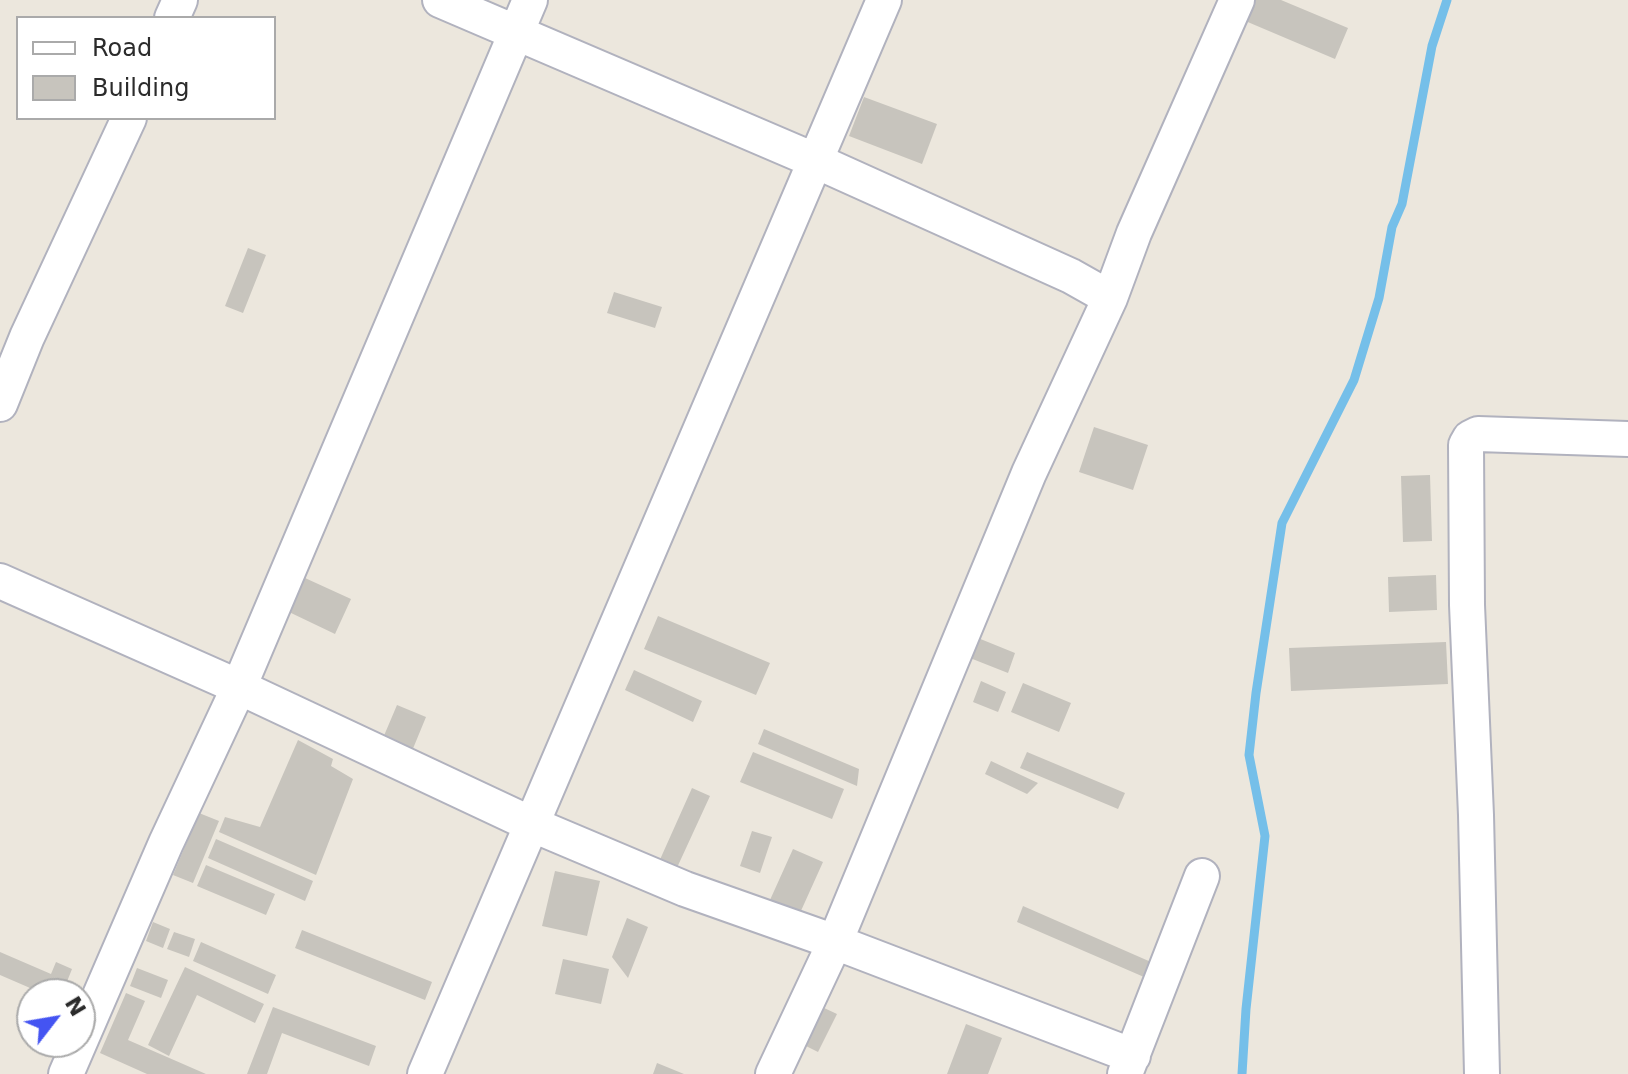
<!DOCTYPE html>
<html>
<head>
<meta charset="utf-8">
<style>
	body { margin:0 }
	#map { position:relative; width:1628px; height:1074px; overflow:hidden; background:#ece7dd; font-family:"DejaVu Sans",sans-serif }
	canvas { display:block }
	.legend { position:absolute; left:16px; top:16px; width:260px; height:104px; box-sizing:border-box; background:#fff; border:2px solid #aaa; margin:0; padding:10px 14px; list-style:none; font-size:24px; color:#2b2b2b }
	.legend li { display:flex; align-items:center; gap:16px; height:40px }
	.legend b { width:40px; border:2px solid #aaa }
	.north { position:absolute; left:16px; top:978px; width:80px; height:80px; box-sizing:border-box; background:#fff; border:2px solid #aaa; border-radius:50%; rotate:59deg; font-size:22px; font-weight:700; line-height:32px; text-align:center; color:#2b2b2b }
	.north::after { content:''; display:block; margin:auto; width:28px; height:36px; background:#4454f2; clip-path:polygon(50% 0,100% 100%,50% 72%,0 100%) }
</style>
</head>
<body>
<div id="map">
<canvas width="1628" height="1074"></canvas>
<ul class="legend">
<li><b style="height:10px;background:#fff"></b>Road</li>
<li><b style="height:22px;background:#c7c4bd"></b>Building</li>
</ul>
<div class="north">N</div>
</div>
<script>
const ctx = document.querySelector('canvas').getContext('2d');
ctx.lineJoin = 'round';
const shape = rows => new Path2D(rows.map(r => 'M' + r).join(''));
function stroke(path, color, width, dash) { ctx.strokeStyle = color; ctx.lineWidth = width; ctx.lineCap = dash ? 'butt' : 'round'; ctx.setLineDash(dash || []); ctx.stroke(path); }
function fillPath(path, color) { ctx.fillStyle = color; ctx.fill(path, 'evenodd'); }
const stream = shape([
	[1242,1074,1246,1009,1265,836,1249,755,1256,693,1282,523,1354,380,1379,298,1392,227,1402,204,1432,46,1447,0]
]);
const building = shape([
	[1251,0,1281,0,1348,28,1335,59,1243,20],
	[864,97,937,124,922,164,849,136],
	[248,248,266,255,243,313,225,306],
	[614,292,662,307,655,328,607,313],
	[1094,427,1148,445,1133,490,1079,472],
	[1430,475,1432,541,1403,542,1401,476],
	[1436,575,1437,610,1389,612,1388,577],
	[305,578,351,599,335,634,289,612],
	[658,616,770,663,756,695,644,649],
	[978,638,1015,653,1008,673,970,658],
	[1446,642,1448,684,1291,691,1289,648],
	[634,670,702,701,693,722,625,690],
	[981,681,1006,692,998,712,973,702],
	[1023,683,1071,703,1059,732,1011,712],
	[397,705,426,717,412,751,383,738],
	[764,729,859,769,857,786,758,744],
	[298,740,333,759,331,766,353,779,316,875,219,832,225,817,260,827],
	[753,752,844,789,832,819,740,782],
	[1027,752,1125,793,1118,809,1020,768],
	[991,761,1038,783,1027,794,985,774],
	[692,788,710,796,675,872,658,864],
	[199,813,219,821,193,883,173,875],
	[752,831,772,837,760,873,740,866],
	[216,839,313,881,305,901,208,858],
	[793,849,823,862,800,913,770,900],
	[206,865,275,894,266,915,197,886],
	[555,871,600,881,587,936,542,926],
	[1023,906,1151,962,1144,977,1017,922],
	[627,918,648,927,628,978,612,957],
	[153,922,170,929,163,948,146,941],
	[302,930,432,982,425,1000,295,948],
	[174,932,195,939,189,957,167,949],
	[201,942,276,975,268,994,193,961],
	[0,952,51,974,56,962,72,969,62,994,44,994,0,975],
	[563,959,609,969,601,1004,555,994],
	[185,967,264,1004,255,1023,197,995,169,1056,148,1045],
	[137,968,168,980,161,998,130,986],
	[126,993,145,1001,128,1040,206,1074,147,1074,100,1053],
	[273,1007,376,1046,369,1066,282,1033,267,1074,247,1074],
	[822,1007,837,1014,818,1052,804,1045],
	[966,1024,1002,1038,988,1074,947,1074],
	[657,1063,684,1074,653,1074]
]);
const minor = shape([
	[440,0,816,161,1071,276,1110,298],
	[172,18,180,0],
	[0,404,27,337,129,118],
	[0,581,239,687,531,824,685,889,835,942,1133,1056],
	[66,1074,166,843,239,687,530,0],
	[425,1074,884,0],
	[773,1074,835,942,1029,473,1110,298,1134,233,1237,0],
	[1125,1074,1202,876],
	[1482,1074,1476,815,1467,605,1466,445,1470,438,1478,434,1628,439]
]);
stroke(stream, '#75bfe9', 9);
fillPath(building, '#c7c4bd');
stroke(minor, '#b1b2be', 38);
stroke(minor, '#fff', 34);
</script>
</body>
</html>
